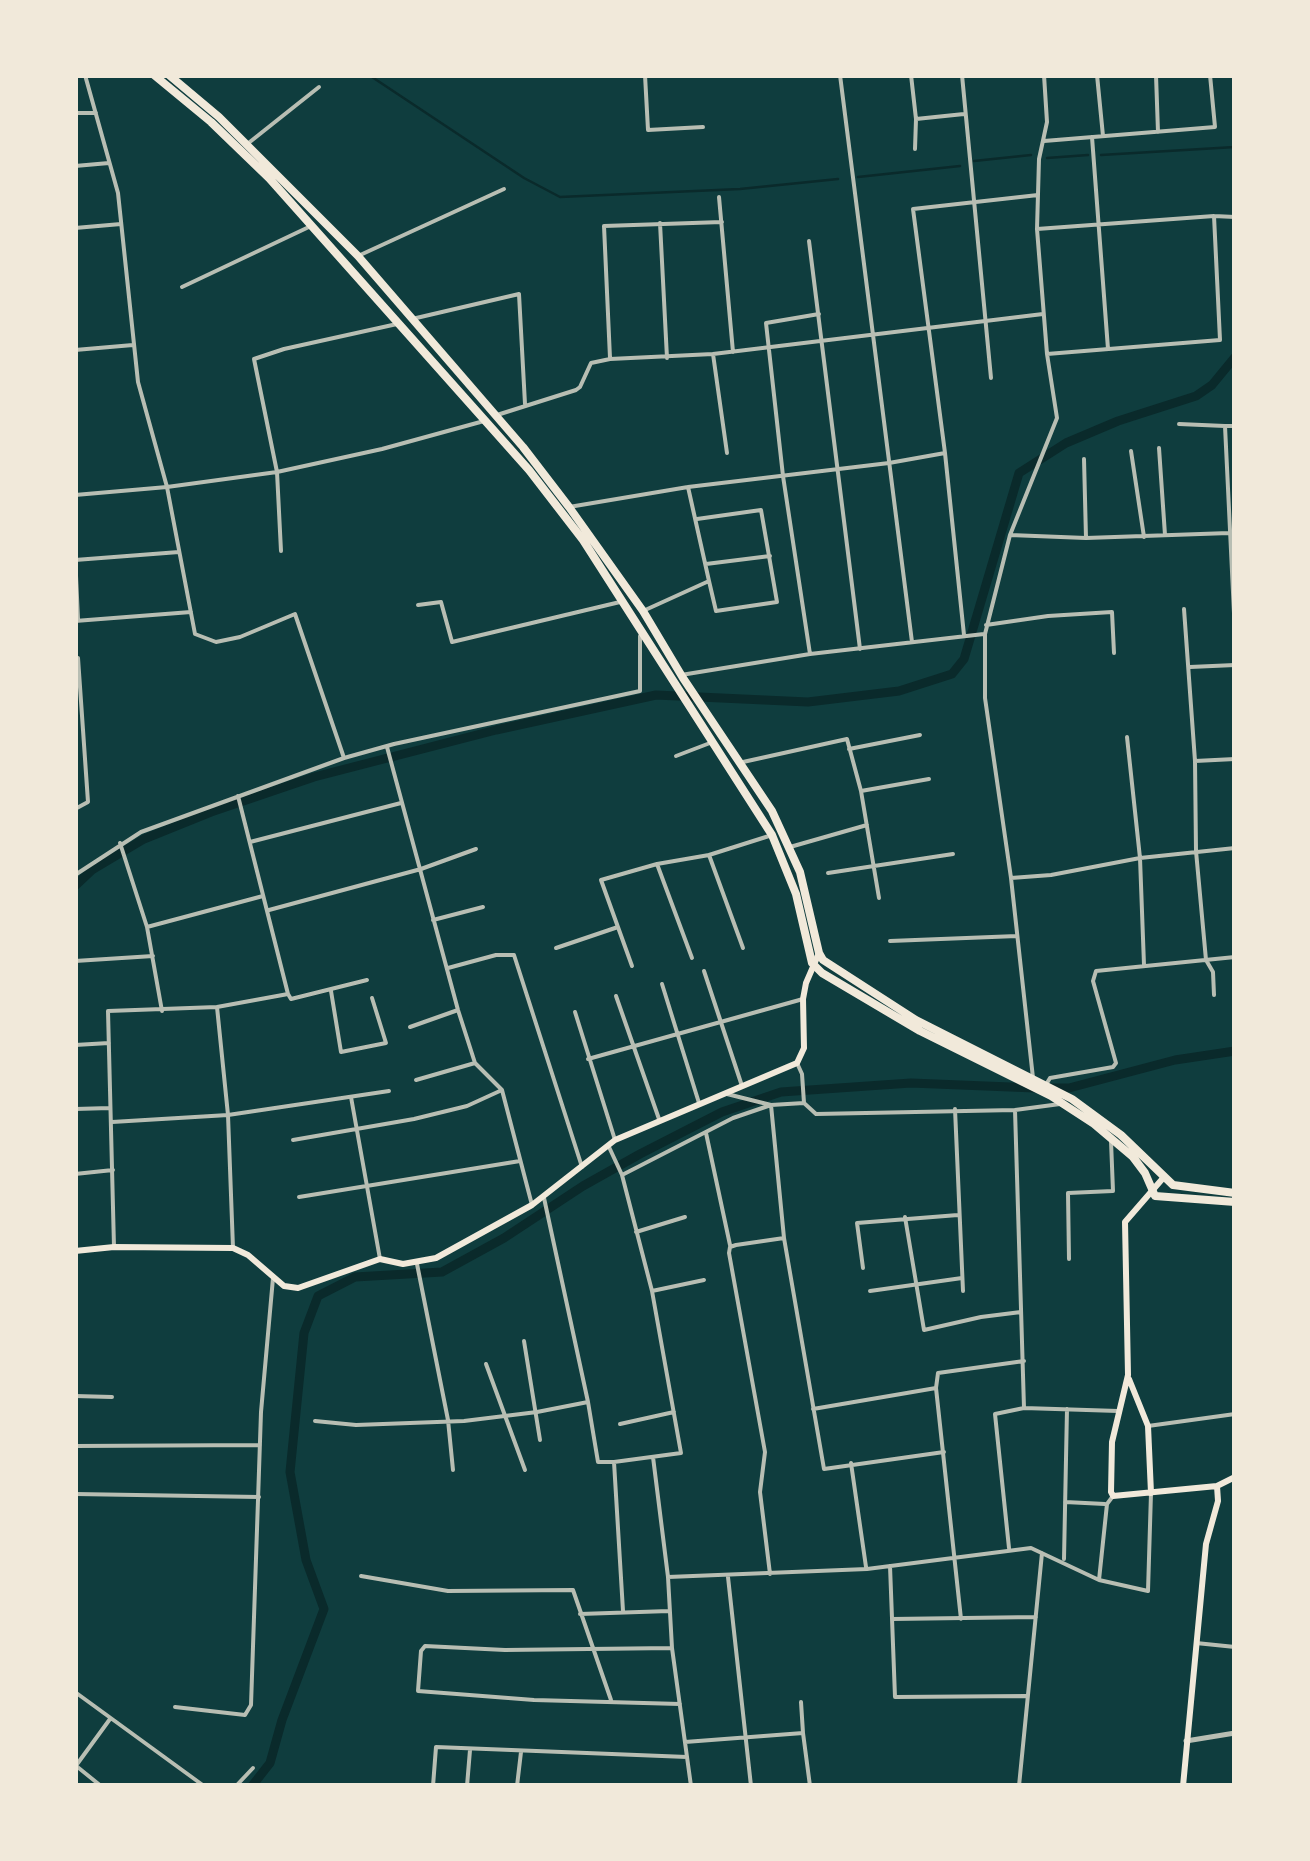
<!DOCTYPE html>
<html>
<head>
<meta charset="utf-8">
<style>
	body { margin:0 }
	#map { position:relative; width:1310px; height:1861px; overflow:hidden; background:#0f3d3e; font-family:"IBM Plex Sans",sans-serif }
	canvas { display:block }
	.frame { position:absolute; inset:0; border:78px solid #f1e9da; pointer-events:none }
</style>
</head>
<body>
<div id="map">
<canvas width="1310" height="1861"></canvas>
<div class="frame"></div>
</div>
<script>
const ctx = document.querySelector('canvas').getContext('2d');
ctx.lineJoin = 'round';
const shape = rows => new Path2D(rows.map(r => 'M' + r).join(''));
function stroke(path, color, width, dash) { ctx.strokeStyle = color; ctx.lineWidth = width; ctx.lineCap = dash ? 'butt' : 'round'; ctx.setLineDash(dash || []); ctx.stroke(path); }
const stream = shape([
	[369,75,524,178,560,197,740,189,838,179],
	[1101,155,1235,147],
	[1047,158,1088,155],
	[974,161,1031,155],
	[858,177,960,166]
]);
const canal = shape([
	[75,886,92,870,144,839,211,812,314,777,496,730,656,695,808,702,899,691,952,674,964,659,1019,473,1066,443,1118,421,1196,396,1212,385,1235,357],
	[1051,1088,1069,1088,1175,1060,1235,1051],
	[252,1786,270,1763,282,1720,324,1609,306,1560,290,1472,304,1333,318,1296,355,1277,442,1272,504,1238,583,1186,640,1154,722,1112,781,1092,911,1083,1035,1088]
]);
const minor = shape([
	[85,75,118,193,138,382,167,487,277,472,382,449,484,421],
	[645,75,648,130,703,127],
	[840,75,912,642],
	[911,75,916,119,964,114],
	[962,75,991,378],
	[1097,75,1103,136],
	[1156,75,1158,132],
	[75,113,96,113],
	[1092,137,1108,349],
	[1044,141,1215,127,1210,75],
	[246,145,319,87],
	[915,149,916,119],
	[75,166,109,163],
	[719,197,733,352],
	[1214,216,1235,217],
	[660,223,667,358],
	[75,228,121,224],
	[1037,229,1214,216,1220,340,1047,354],
	[809,241,860,649],
	[358,256,504,189],
	[182,287,311,226],
	[412,319,519,294,525,404],
	[75,350,133,345],
	[713,354,727,453],
	[610,358,604,226,722,222],
	[497,415,576,390,580,387,591,363,610,359,713,354,1043,314],
	[1179,424,1225,426],
	[1235,426,1225,426,1235,634],
	[1159,448,1165,535],
	[1131,451,1144,537],
	[1084,459,1086,538],
	[75,495,167,487,195,634,216,642,240,637,295,614,344,758],
	[569,507,688,487,889,463,945,453],
	[697,519,761,510,777,602,716,611,709,581],
	[1010,535,1086,538,1229,533],
	[281,551,277,472,254,359,284,349,397,324],
	[75,554,78,619],
	[75,560,179,552],
	[706,564,770,556],
	[418,605,441,602,452,642,620,602],
	[1184,609,1195,761,1196,851,1206,960,1213,972,1214,995],
	[643,611,709,581,688,487],
	[75,621,191,612],
	[986,625,1048,616,1112,612,1114,653],
	[964,635,945,453,913,209,1038,195],
	[810,654,783,476,766,323,819,314],
	[1190,667,1235,665],
	[681,675,810,654,984,634],
	[1127,737,1140,858,1144,965],
	[387,747,458,1010,475,1063,502,1090,532,1205],
	[849,749,920,735],
	[676,756,710,743],
	[1195,761,1235,759],
	[743,762,847,739,861,791,879,898],
	[861,791,929,779],
	[75,809,88,802,78,658],
	[250,842,401,803],
	[120,843,147,927,162,1011],
	[790,847,867,825],
	[709,855,743,948],
	[657,864,692,958],
	[828,873,953,854],
	[75,875,141,832,344,758,394,744,640,691,640,636],
	[1011,878,1051,875,1140,858,1235,848],
	[269,910,421,869,476,849],
	[433,920,483,907],
	[147,927,263,896],
	[890,941,1017,936],
	[556,948,618,927],
	[75,961,153,956],
	[632,966,601,880,657,864,709,855,769,836],
	[448,968,496,955,514,955,582,1167],
	[704,971,742,1086],
	[662,984,699,1103],
	[331,991,341,1052,386,1043,372,998],
	[288,994,291,999,367,980],
	[616,996,659,1119],
	[575,1012,615,1140],
	[410,1027,458,1010],
	[75,1045,109,1043],
	[588,1059,803,999],
	[797,1063,802,1074,804,1103,816,1114,1015,1110,1024,1408,1118,1411],
	[1033,1078,1011,878,985,698,985,634,1010,535,1057,418,1047,354,1037,229,1039,159,1047,122,1044,75],
	[416,1080,475,1063],
	[1047,1083,1050,1078,1113,1067,1116,1063,1093,981,1096,971,1235,957],
	[727,1094,771,1105,784,1238,736,1245,730,1247,729,1253,765,1452,760,1492,770,1574],
	[351,1097,380,1259],
	[75,1109,110,1108],
	[955,1109,963,1291],
	[1015,1110,1060,1104],
	[112,1122,228,1115,389,1091],
	[706,1133,730,1245],
	[293,1140,414,1119,467,1106,502,1090],
	[609,1147,622,1175,652,1291,681,1453,614,1462],
	[75,1174,113,1170],
	[624,1174,733,1118,771,1105,804,1103],
	[299,1197,520,1161],
	[544,1198,588,1402,598,1462,614,1462,623,1611],
	[905,1217,924,1330,981,1317,1021,1312],
	[636,1232,685,1217],
	[784,1238,824,1469,944,1452],
	[114,1247,108,1011,217,1007],
	[233,1248,228,1115,217,1007,288,994,238,796],
	[1069,1259,1068,1193,1113,1191,1111,1141],
	[417,1264,448,1420,453,1470],
	[863,1268,857,1223,958,1215],
	[652,1291,704,1280],
	[870,1291,962,1278],
	[524,1341,540,1440],
	[486,1364,525,1470],
	[75,1396,112,1397],
	[813,1409,936,1388],
	[315,1421,356,1425,464,1421,537,1412,588,1402],
	[620,1424,674,1412],
	[1148,1426,1235,1414],
	[75,1446,260,1445],
	[653,1457,668,1577,672,1648,691,1786],
	[851,1463,866,1567],
	[75,1494,259,1497],
	[1065,1502,1105,1504],
	[1009,1548,995,1414,1024,1408],
	[1064,1559,1067,1409],
	[890,1566,895,1697,1026,1696],
	[361,1576,448,1591,573,1590,611,1700],
	[668,1577,867,1569,1031,1548,1099,1580,1107,1504,1113,1496],
	[728,1577,751,1786],
	[1099,1580,1148,1591,1151,1493],
	[580,1614,669,1611],
	[892,1619,1036,1617],
	[961,1619,936,1388,938,1373,1024,1361],
	[1196,1643,1235,1647],
	[672,1648,505,1650,425,1646,421,1651,418,1691,534,1700,680,1704],
	[75,1692,204,1786],
	[801,1702,803,1733],
	[175,1707,245,1715,251,1705,261,1412,273,1278],
	[685,1742,803,1733,810,1786],
	[75,1765,101,1786],
	[75,1767,110,1719],
	[236,1786,253,1768],
	[433,1786,436,1747,687,1757],
	[467,1786,470,1750],
	[517,1786,521,1752],
	[1019,1786,1042,1553]
]);
const tertiary = shape([
	[1186,1741,1235,1733]
]);
const secondary = shape([
	[1164,1177,1125,1222,1128,1375,1112,1442,1111,1492,1113,1496,1217,1486,1235,1477],
	[75,1251,114,1247,233,1248,248,1255,284,1286,298,1288,380,1259,403,1264,436,1258,532,1205,615,1140,797,1063,804,1048,803,999,806,983,819,953],
	[1129,1379,1148,1426,1151,1493],
	[1183,1786,1206,1544,1218,1501,1217,1486]
]);
const trunk = shape([
	[154,75,211,122,269,178,529,470,583,540,772,835,796,894,812,963,822,973,920,1031,1051,1096,1094,1124,1133,1157,1145,1173,1155,1196,1235,1202],
	[169,75,219,117,358,256,523,447,569,507,643,611,683,678,772,811,800,872,819,953,823,960,916,1020,1072,1099,1121,1135,1173,1185,1235,1193]
]);
stroke(stream, '#0a2a2b', 2.5);
stroke(canal, '#0a2a2b', 9);
stroke(minor, '#b8beb3', 4);
stroke(tertiary, '#b8beb3', 5);
stroke(secondary, '#f1e9da', 6);
stroke(trunk, '#f1e9da', 8);
</script>
</body>
</html>
